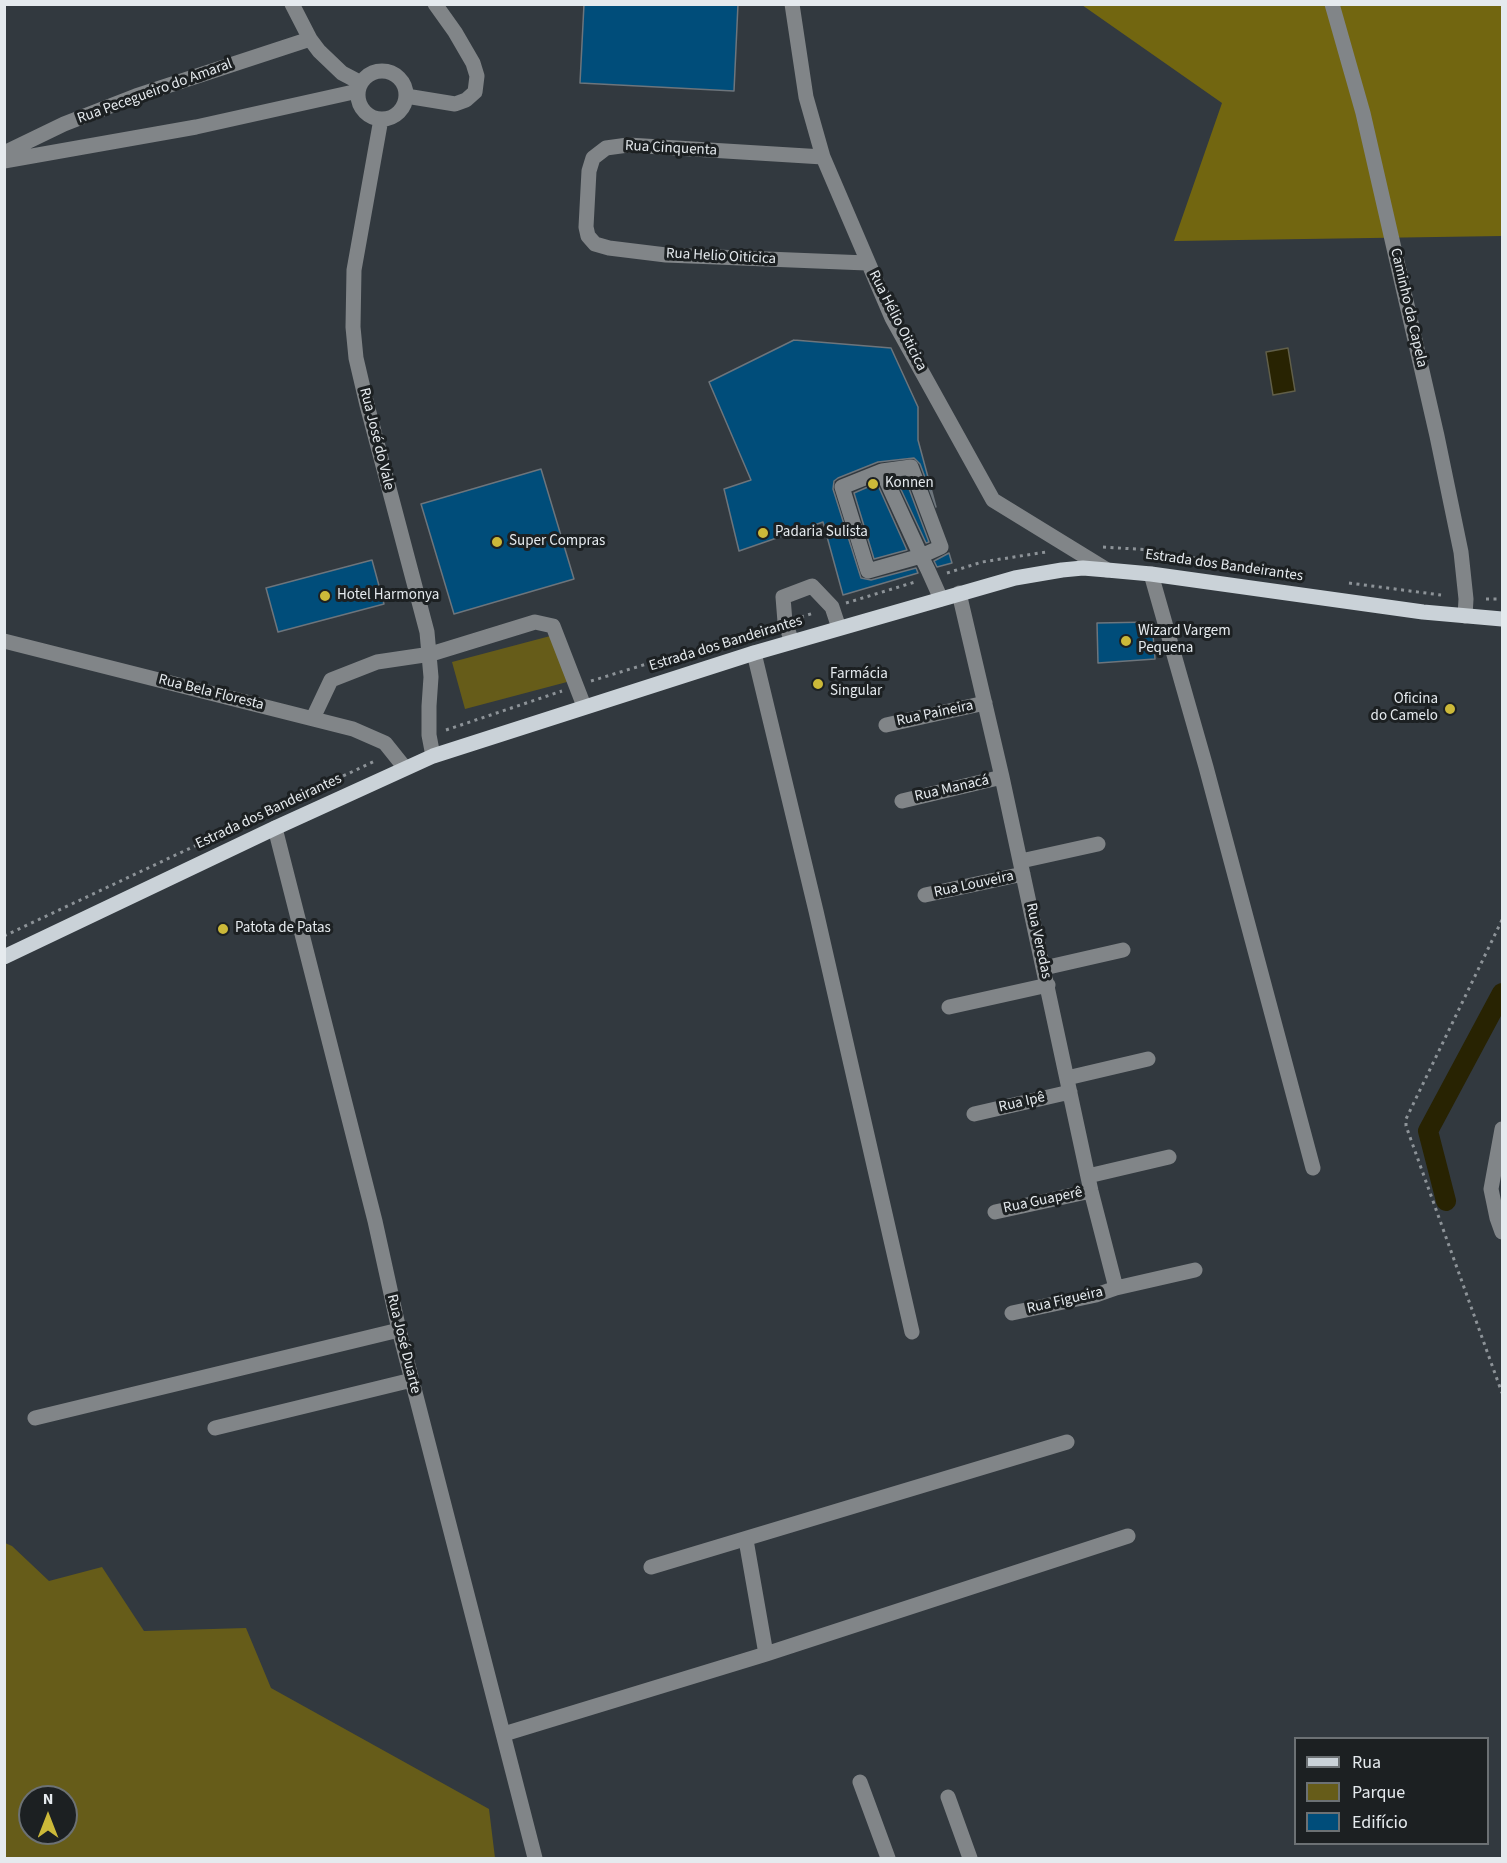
<!DOCTYPE html>
<html>
<head>
<meta charset="utf-8">
<style>
	body { margin:0 }
	#map { position:relative; width:1507px; height:1863px; overflow:hidden; background:#32393f; font-family:"Source Sans 3",sans-serif }
	canvas { display:block }
	.frame { position:absolute; inset:0; border:6px solid #e5eaee; pointer-events:none }
	.legend { position:absolute; left:1294px; top:1737px; width:195px; height:108px; box-sizing:border-box; background:#1c2022; border:2px solid #6c7174; margin:0; padding:8px 10px; list-style:none; font-size:18px; color:#e5eaee }
	.legend li { display:flex; align-items:center; gap:12px; height:30px }
	.legend b { width:30px; border:2px solid #6c7174 }
	.north { position:absolute; left:18px; top:1785px; width:60px; height:60px; box-sizing:border-box; background:#1c2022; border:2px solid #6c7174; border-radius:50%; rotate:0deg; font-size:16px; font-weight:700; line-height:24px; text-align:center; color:#e5eaee }
	.north::after { content:''; display:block; margin:auto; width:21px; height:27px; background:#ccb939; clip-path:polygon(50% 0,100% 100%,50% 72%,0 100%) }
</style>
</head>
<body>
<div id="map">
<canvas width="1507" height="1863"></canvas>
<div class="frame"></div>
<ul class="legend">
<li><b style="height:8px;background:#cad2d8"></b>Rua</li>
<li><b style="height:16px;background:#665c19"></b>Parque</li>
<li><b style="height:16px;background:#004d7a"></b>Edifício</li>
</ul>
<div class="north">N</div>
</div>
<script>
const ctx = document.querySelector('canvas').getContext('2d');
ctx.lineJoin = 'round';
function fillPath(path, color) { ctx.fillStyle = color; ctx.fill(path, 'evenodd'); }
const shape = rows => new Path2D(rows.map(r => 'M' + r).join(''));
function stroke(path, color, width, dash) { ctx.strokeStyle = color; ctx.lineWidth = width; ctx.lineCap = dash ? 'butt' : 'round'; ctx.setLineDash(dash || []); ctx.stroke(path); }
function label(font, color, halo, rows, align = 'center') {
  ctx.font = font + ' "Source Sans 3",sans-serif'; ctx.lineWidth = 6; ctx.setLineDash([]); ctx.textBaseline = 'middle'; ctx.strokeStyle = halo; ctx.fillStyle = color; for (const [text, x, y, turn = 0] of rows) {
    ctx.save(); ctx.translate(x, y); ctx.rotate((+turn || 0) * Math.PI / 180); ctx.textAlign = isNaN(turn) ? turn : align; if (halo) ctx.strokeText(text, 0, 0); ctx.fillText(text, 0, 0); ctx.restore();
  }
}
const green = shape([
	[554,635,567,682,465,709,452,662],
	[5,1543,12,1546,49,1581,102,1567,144,1631,246,1628,271,1688,489,1809,495,1858,5,1858],
	[30,1797,66,1797,66,1833,30,1833]
]);
const forest = shape([
	[1082,5,1502,5,1502,236,1174,241,1222,103]
]);
const water = shape([
	[1288,348,1295,391,1273,395,1266,352,1288,348]
]);
const canal = shape([
	[1446,1201,1428,1131,1502,993]
]);
const building = shape([
	[584,4,738,4,734,91,580,83,584,4],
	[794,340,891,348,918,407,918,440,936,507,920,464,914,458,878,462,838,478,834,481,833,489,861,578,871,580,916,568,918,573,843,595,823,522,739,551,724,489,751,480,709,382,794,340],
	[541,469,574,579,454,614,421,504,541,469],
	[905,478,929,542,926,543,896,479,905,478],
	[877,483,907,550,874,559,854,493,877,483],
	[949,553,952,563,937,567,934,561,949,553],
	[372,560,384,604,278,632,266,588,372,560],
	[1152,622,1155,659,1098,663,1097,623,1152,622]
]);
const path = shape([
	[1103,547,1151,550,1260,570],
	[947,573,982,562,1046,552],
	[1349,583,1441,595],
	[1486,599,1502,599],
	[846,603,915,582],
	[801,617,814,613],
	[591,681,768,627],
	[446,730,562,691],
	[1502,920,1406,1119,1406,1126,1502,1393],
	[4,936,377,760]
]);
const minor = shape([
	[292,4,310,39,319,51,342,73,361,83],
	[792,4,806,97,823,157,892,318,993,500,1107,570],
	[1332,4,1363,113,1437,436,1461,552,1466,599,1465,616],
	'358 95a24 24 0 1 1 48 0a24 24 0 1 1-48 0Z',
	[406,96,455,104,466,100,475,92,477,76,473,63,455,32,435,4],
	[381,119,354,270,353,327,356,358,367,405,427,632,431,677,429,706,429,735,433,756],
	[4,153,64,124,136,96,310,39],
	[823,157,628,145,606,148,593,158,589,171,586,227,588,236,595,244,609,248,666,255,867,263],
	[4,161,196,127,358,91],
	[882,471,911,467,941,547,921,556,868,571,842,487,882,471,921,556,928,570,941,599],
	[1151,574,1206,767,1313,1168],
	[959,593,1002,777,1091,1191,1116,1288],
	[4,641,353,729,385,743,405,768],
	[792,642,785,622,783,597,812,586,832,607,839,628],
	[754,653,816,911,912,1332],
	[313,718,331,680,377,662,431,654,535,622,553,626,584,706],
	[886,725,985,703],
	[902,801,1002,777],
	[275,828,375,1221,399,1330,535,1858],
	[1021,861,1098,844],
	[925,895,1023,874],
	[1044,968,1123,950],
	[949,1007,1048,985],
	[1067,1078,1148,1059],
	[974,1114,1070,1092],
	[1502,1129,1491,1189,1497,1218,1502,1232],
	[1088,1176,1169,1157],
	[995,1212,1091,1191],
	[1012,1313,1096,1295,1116,1288,1195,1270],
	[35,1418,399,1330],
	[215,1428,412,1380],
	[746,1540,766,1654],
	[651,1567,1067,1442],
	[504,1734,766,1654,1128,1536],
	[860,1782,888,1858],
	[948,1797,970,1858]
]);
const major = shape([
	[4,957,275,828,433,756,754,653,1015,578,1062,570,1083,568,1107,570,1151,574,1423,612,1502,619]
]);
const markers = [
	[873,484,6,"#ccb939"],
	[763,533,6,"#ccb939"],
	[497,542,6,"#ccb939"],
	[325,596,6,"#ccb939"],
	[1126,641,6,"#ccb939"],
	[818,684,6,"#ccb939"],
	[1450,709,6,"#ccb939"],
	[223,929,6,"#ccb939"]
];
const streetNames = [
	["Rua Pecegueiro do Amaral",155,92,-20],
	["Rua Cinquenta",671,149,3],
	["Rua Helio Oiticica",721,257,3],
	["Caminho da Capela",1408,308,77],
	["Rua Hélio Oiticica",897,321,63],
	["Rua José do Vale",376,439,76],
	["Estrada dos Bandeirantes",1224,566,8],
	["Estrada dos Bandeirantes",726,644,-17],
	["Rua Bela Floresta",211,693,14],
	["Rua Paineira",935,714,-12],
	["Rua Manacá",952,789,-13],
	["Estrada dos Bandeirantes",269,812,-25],
	["Rua Louveira",974,885,-12],
	["Rua Veredas",1038,941,78],
	["Rua Ipê",1022,1103,-13],
	["Rua Guaperê",1043,1201,-12],
	["Rua Figueira",1065,1301,-13],
	["Rua José Duarte",403,1344,76]
];
const poiNames = [
	["Konnen",885,484],
	["Padaria Sulista",775,533],
	["Super Compras",509,542],
	["Hotel Harmonya",337,596],
	["Wizard Vargem",1138,632],
	["Pequena",1138,649],
	["Farmácia",830,675],
	["Singular",830,692],
	["Oficina",1438,700,"right"],
	["do Camelo",1438,717,"right"],
	["Patota de Patas",235,929]
];
fillPath(green, '#665c19');
fillPath(forest, '#726610');
fillPath(water, '#282302');
stroke(water, '#615f49', 1.5);
stroke(canal, '#282302', 20);
fillPath(building, '#004d7a');
stroke(building, '#6d757c', 1.5);
stroke(path, '#8d9398', 3, [3, 4.5]);
stroke(minor, '#818588', 15);
stroke(major, '#cad2d8', 15);
for (const [x, y, r, color] of markers) { const dot = new Path2D(); dot.arc(x, y, r, 0, 2 * Math.PI); ctx.fillStyle = color; ctx.fill(dot); stroke(dot, '#1c2022', 2); }
label('15px', '#e5eaee', '#1c2022', streetNames);
label('15px', '#e5eaee', '#1c2022', poiNames, 'left');
</script>
</body>
</html>
